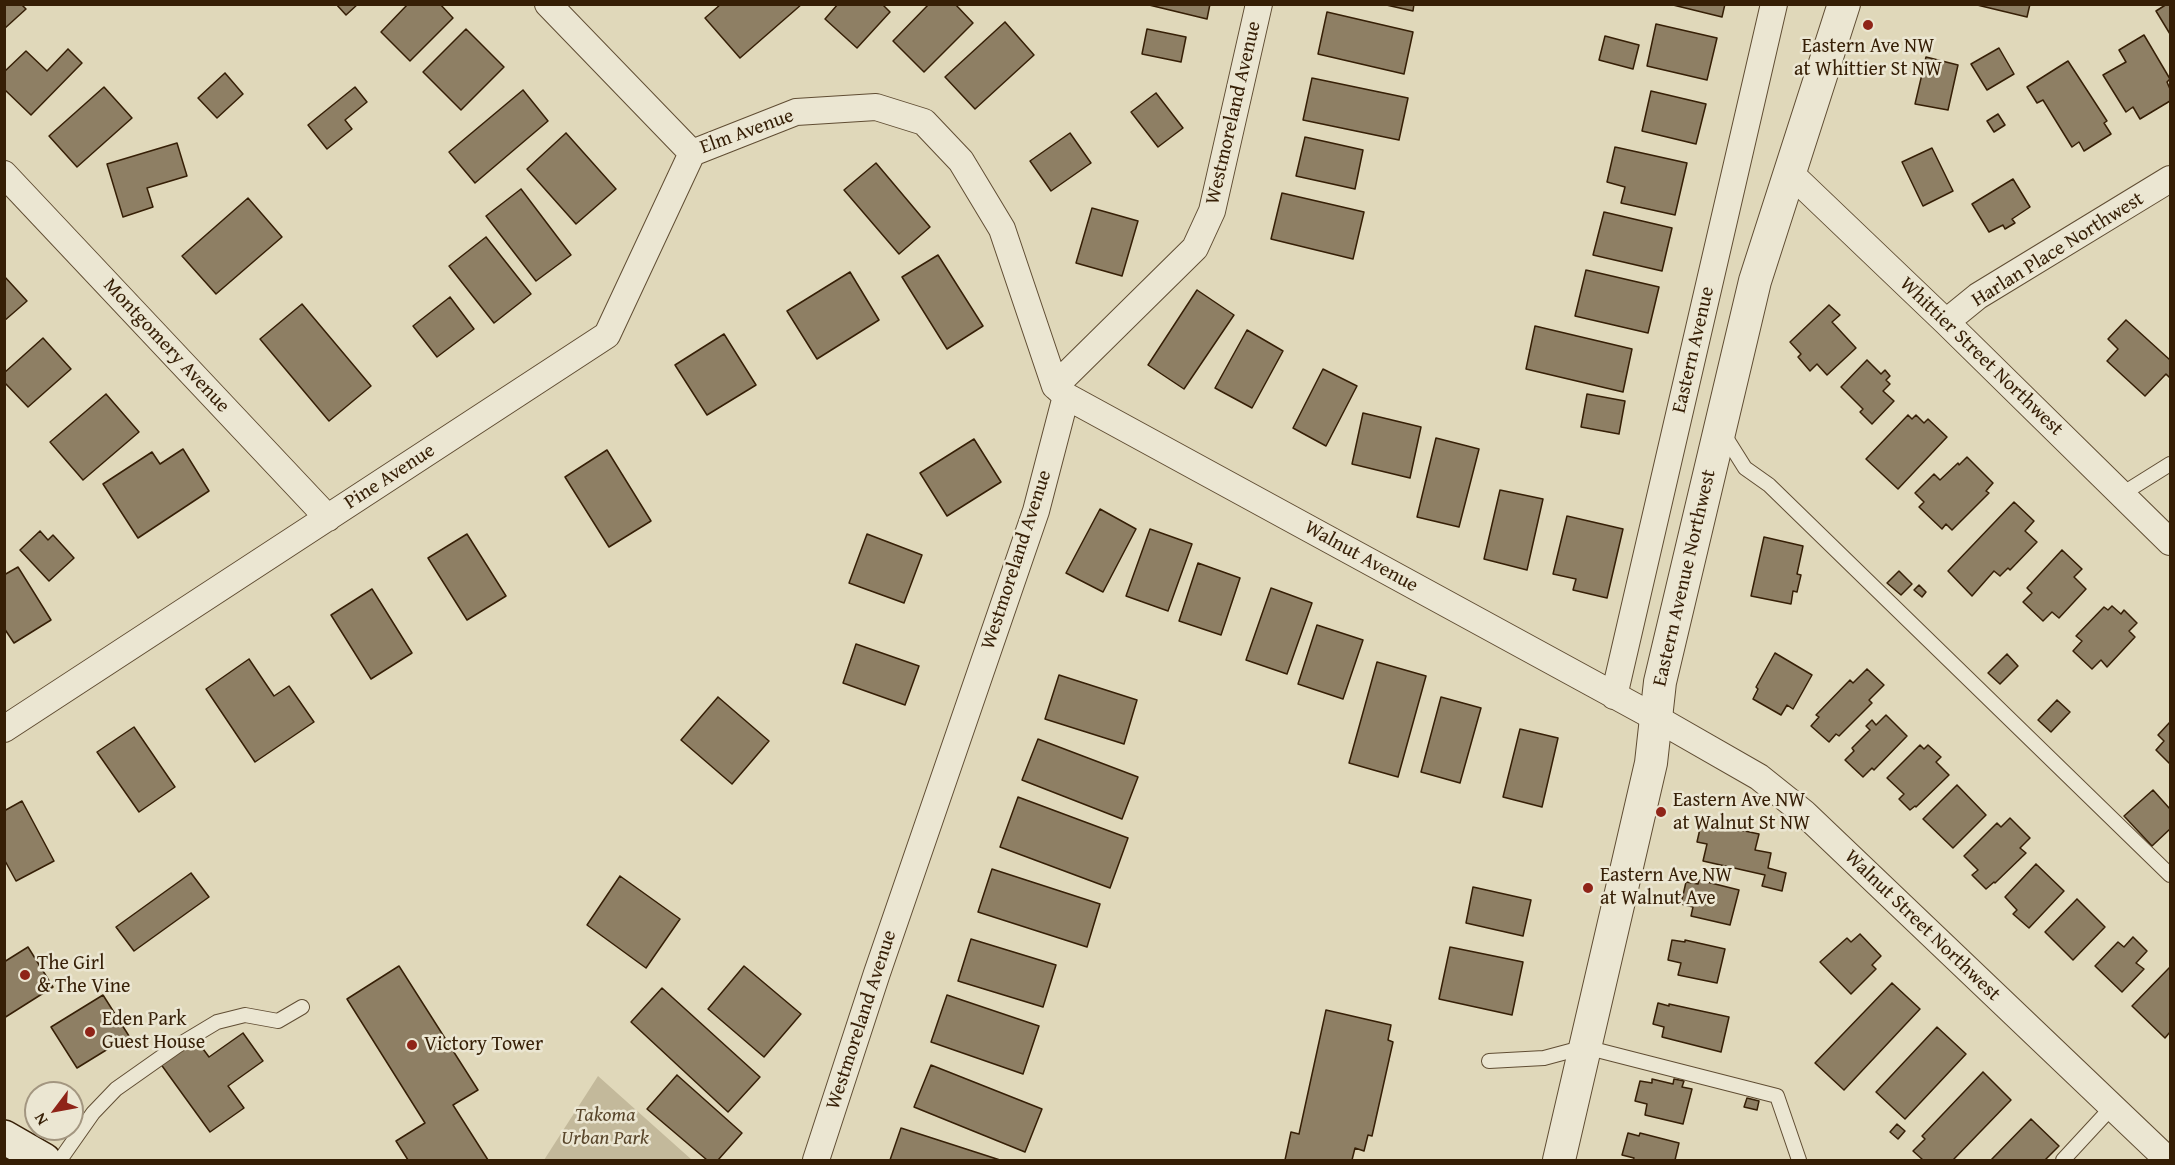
<!DOCTYPE html>
<html>
<head>
<meta charset="utf-8">
<style>
	body { margin:0 }
	#map { position:relative; width:2175px; height:1165px; overflow:hidden; background:#e0d8ba; font-family:"Gentium Book Plus",serif }
	canvas { display:block }
	.frame { position:absolute; inset:0; border:6px solid #361f06; pointer-events:none }
	.north { position:absolute; left:24px; top:1081px; width:60px; height:60px; box-sizing:border-box; background:#ebe6d2; border:2px solid #a39680; border-radius:50%; rotate:238deg; font-size:16px; font-weight:700; line-height:24px; text-align:center; color:#361f06 }
	.north::after { content:''; display:block; margin:auto; width:21px; height:27px; background:#8f2418; clip-path:polygon(50% 0,100% 100%,50% 72%,0 100%) }
</style>
</head>
<body>
<div id="map">
<canvas width="2175" height="1165"></canvas>
<div class="frame"></div>
<div class="north">N</div>
</div>
<script>
const ctx = document.querySelector('canvas').getContext('2d');
ctx.lineJoin = 'round';
function fillPath(path, color) { ctx.fillStyle = color; ctx.fill(path, 'evenodd'); }
const shape = rows => new Path2D(rows.map(r => 'M' + r).join(''));
function stroke(path, color, width, dash) { ctx.strokeStyle = color; ctx.lineWidth = width; ctx.lineCap = dash ? 'butt' : 'round'; ctx.setLineDash(dash || []); ctx.stroke(path); }
function label(font, color, halo, rows, align = 'center') {
  ctx.font = font + ' "Gentium Book Plus",serif'; ctx.lineWidth = 5; ctx.setLineDash([]); ctx.textBaseline = 'middle'; ctx.strokeStyle = halo; ctx.fillStyle = color; for (const [text, x, y, turn = 0] of rows) {
    ctx.save(); ctx.translate(x, y); ctx.rotate((+turn || 0) * Math.PI / 180); ctx.textAlign = isNaN(turn) ? turn : align; if (halo) ctx.strokeText(text, 0, 0); ctx.fillText(text, 0, 0); ctx.restore();
  }
}
const green = shape([
	[598,1076,692,1160,544,1160]
]);
const building = shape([
	[4,4,21,4,26,9,4,29,4,4],
	[336,4,358,4,346,15,336,4],
	[408,4,440,4,453,18,410,61,381,32,408,4],
	[721,4,802,4,740,58,705,18,721,4],
	[838,4,882,4,890,12,857,48,825,19,838,4],
	[929,4,955,4,973,23,924,72,893,41,929,4],
	[1145,4,1210,4,1207,19,1145,4],
	[1382,4,1414,4,1413,11,1382,4],
	[1669,4,1725,4,1722,17,1669,4],
	[1973,4,2030,4,2027,17,1973,4],
	[2167,4,2170,4,2170,34,2156,11,2167,4],
	[1327,12,1413,32,1404,74,1318,54,1327,12],
	[1005,22,1034,55,975,109,945,77,1005,22],
	[1656,24,1717,38,1707,80,1647,66,1656,24],
	[466,29,504,67,461,110,423,72,466,29],
	[1147,29,1186,37,1181,62,1142,54,1147,29],
	[2144,35,2170,79,2167,82,2170,89,2170,101,2140,119,2133,107,2126,112,2103,75,2126,62,2119,50,2144,35],
	[1605,36,1639,45,1633,69,1599,60,1605,36],
	[1999,48,2014,74,1987,90,1971,64,1999,48],
	[68,49,82,63,31,115,4,89,4,72,26,51,47,71,68,49],
	[1926,57,1958,65,1948,110,1915,104,1926,57],
	[2068,61,2107,121,2104,123,2111,134,2084,151,2079,142,2072,147,2043,100,2037,103,2027,87,2068,61],
	[225,73,243,94,217,118,198,98,225,73],
	[1312,78,1408,98,1399,140,1303,120,1312,78],
	[104,87,132,118,77,167,49,136,104,87],
	[355,87,367,102,345,120,352,129,327,149,308,125,355,87],
	[523,90,548,121,475,183,449,152,523,90],
	[1651,91,1706,104,1696,144,1642,131,1651,91],
	[1156,93,1183,128,1158,147,1131,112,1156,93],
	[1998,114,2005,125,1994,132,1987,121,1998,114],
	[566,133,616,189,576,224,527,169,566,133],
	[1070,133,1091,163,1051,191,1030,161,1070,133],
	[1305,137,1363,150,1355,189,1296,176,1305,137],
	[177,143,187,176,147,188,153,207,123,217,107,164,177,143],
	[1615,147,1687,163,1675,215,1621,203,1625,187,1607,182,1615,147],
	[1932,148,1953,191,1923,206,1902,162,1932,148],
	[876,163,930,227,899,254,844,190,876,163],
	[2013,179,2030,207,2012,219,2015,223,2005,229,2003,225,1989,232,1972,204,2013,179],
	[521,189,571,255,536,281,486,216,521,189],
	[1282,193,1364,212,1353,259,1271,239,1282,193],
	[248,198,282,237,216,294,182,256,248,198],
	[1092,208,1138,221,1122,276,1076,263,1092,208],
	[1604,212,1672,228,1662,271,1593,255,1604,212],
	[486,237,531,294,494,323,449,266,486,237],
	[938,255,983,326,947,349,902,277,938,255],
	[1586,270,1659,287,1648,333,1575,316,1586,270],
	[850,272,879,320,817,359,787,311,850,272],
	[4,276,27,301,4,321,4,276],
	[1197,290,1234,315,1184,389,1148,365,1197,290],
	[450,297,474,329,437,357,413,326,450,297],
	[302,304,371,386,329,421,260,339,302,304],
	[1829,305,1840,315,1832,322,1856,348,1827,375,1817,364,1810,371,1798,357,1801,354,1790,342,1829,305],
	[2126,320,2170,360,2170,378,2166,374,2145,396,2107,361,2118,349,2108,339,2126,320],
	[1535,326,1632,349,1623,392,1526,369,1535,326],
	[1247,330,1283,351,1252,408,1215,388,1247,330],
	[724,334,756,385,707,415,675,365,724,334],
	[43,338,71,369,28,407,4,382,4,373,43,338],
	[1867,360,1881,374,1885,370,1890,376,1886,380,1890,384,1883,391,1894,401,1872,424,1860,412,1863,409,1841,387,1867,360],
	[1323,369,1357,386,1326,446,1293,428,1323,369],
	[106,394,139,432,83,480,50,442,106,394],
	[1587,394,1625,401,1619,434,1581,427,1587,394],
	[1363,413,1421,427,1410,478,1352,464,1363,413],
	[1908,415,1912,419,1916,415,1924,423,1928,419,1947,437,1898,489,1866,459,1908,415],
	[1436,438,1479,449,1459,527,1417,517,1436,438],
	[974,439,1001,482,947,516,920,473,974,439],
	[183,449,209,491,138,538,103,484,152,452,160,464,183,449],
	[607,450,651,521,609,547,565,477,607,450],
	[1967,457,1993,483,1986,491,1989,493,1952,530,1946,524,1942,529,1919,507,1924,502,1915,493,1934,474,1940,480,1958,463,1959,465,1967,457],
	[1500,490,1543,499,1527,570,1484,559,1500,490],
	[2014,502,2034,521,2025,531,2037,542,2010,570,2008,568,2000,576,1994,571,1972,596,1948,571,2014,502],
	[1100,509,1136,529,1103,592,1066,573,1100,509],
	[1567,516,1623,529,1607,598,1573,590,1576,579,1553,574,1567,516],
	[1150,529,1192,544,1168,611,1126,596,1150,529],
	[40,531,48,540,53,535,74,558,49,581,20,550,40,531],
	[467,534,506,596,467,620,428,558,467,534],
	[867,534,922,555,904,603,849,583,867,534],
	[1764,537,1803,546,1797,574,1801,575,1797,592,1793,591,1791,604,1751,596,1764,537],
	[2062,550,2082,569,2074,577,2086,589,2059,618,2052,612,2043,621,2023,602,2032,593,2027,588,2062,550],
	[1198,563,1240,578,1221,635,1179,621,1198,563],
	[18,567,51,620,14,643,4,628,4,575,18,567],
	[1899,571,1912,584,1901,595,1887,583,1899,571],
	[1919,585,1926,592,1922,597,1914,590,1919,585],
	[1271,588,1312,603,1287,674,1246,660,1271,588],
	[372,589,412,653,371,679,331,615,372,589],
	[2112,606,2121,614,2124,610,2137,623,2129,631,2135,637,2107,667,2101,660,2092,669,2073,651,2082,641,2076,636,2104,607,2108,610,2112,606],
	[1317,625,1363,640,1343,699,1298,684,1317,625],
	[856,644,919,666,905,705,843,683,856,644],
	[1775,653,1812,675,1793,709,1787,705,1781,715,1753,699,1758,689,1756,687,1775,653],
	[2007,654,2018,666,2000,684,1988,673,2007,654],
	[249,659,274,696,289,686,314,722,255,762,206,689,249,659],
	[1377,662,1426,676,1398,777,1349,763,1377,662],
	[1867,669,1884,685,1869,700,1872,703,1839,736,1836,734,1829,742,1811,726,1819,717,1816,715,1850,680,1853,683,1867,669],
	[1059,675,1137,700,1124,744,1045,719,1059,675],
	[718,697,769,741,732,784,681,740,718,697],
	[1441,697,1481,708,1460,783,1421,772,1441,697],
	[2057,700,2070,712,2051,732,2038,720,2057,700],
	[1886,715,1907,736,1874,770,1872,768,1863,777,1845,760,1854,751,1852,748,1870,730,1866,726,1872,720,1876,725,1886,715],
	[2170,722,2170,764,2156,750,2164,741,2158,735,2170,722],
	[134,727,175,787,139,812,97,752,134,727],
	[1520,729,1558,738,1542,807,1503,797,1520,729],
	[1038,739,1138,777,1122,819,1022,780,1038,739],
	[1920,745,1924,749,1928,745,1941,757,1936,762,1949,775,1916,807,1915,806,1910,810,1899,799,1904,794,1887,778,1920,745],
	[1957,785,1986,815,1953,848,1923,819,1957,785],
	[2153,790,2170,809,2170,829,2152,846,2124,816,2153,790],
	[1018,797,1128,838,1110,888,1000,847,1018,797],
	[22,801,54,861,16,881,4,859,4,811,22,801],
	[2010,818,2030,838,2020,848,2026,853,1995,883,1994,882,1986,889,1972,875,1978,870,1964,856,1997,823,2001,827,2010,818],
	[1734,819,1743,821,1740,830,1759,834,1755,850,1771,853,1768,868,1786,873,1782,891,1762,886,1765,875,1703,861,1707,844,1697,842,1702,820,1732,827,1734,819],
	[2036,864,2064,891,2029,928,2013,914,2017,910,2005,897,2036,864],
	[992,869,1100,904,1087,947,978,912,992,869],
	[191,873,209,897,134,951,116,927,191,873],
	[620,876,680,919,646,968,587,925,620,876],
	[1699,880,1739,890,1730,925,1691,916,1693,907,1681,904,1686,882,1698,884,1699,880],
	[1473,887,1531,900,1523,936,1466,923,1473,887],
	[2077,899,2105,927,2073,960,2045,932,2077,899],
	[1860,934,1881,956,1872,965,1876,969,1851,994,1820,962,1847,938,1851,942,1860,934],
	[2133,937,2147,951,2136,963,2144,969,2122,992,2095,966,2118,942,2124,947,2133,937],
	[971,939,1056,965,1043,1007,958,981,971,939],
	[1672,940,1685,942,1685,940,1725,949,1717,983,1678,975,1681,963,1668,960,1672,940],
	[28,947,53,987,4,1018,4,962,28,947],
	[1450,947,1523,962,1512,1015,1439,999,1450,947],
	[399,966,478,1090,453,1105,488,1160,408,1160,396,1141,425,1123,347,999,399,966],
	[744,966,801,1014,764,1057,708,1009,744,966],
	[2170,967,2170,1032,2165,1038,2132,1006,2170,967],
	[1892,983,1920,1009,1844,1090,1815,1063,1892,983],
	[662,988,760,1077,728,1112,631,1022,662,988],
	[103,995,129,1036,77,1068,51,1027,103,995],
	[947,995,1039,1026,1023,1074,931,1042,947,995],
	[1658,1003,1669,1006,1669,1004,1729,1017,1721,1052,1662,1037,1664,1027,1653,1024,1658,1003],
	[1326,1010,1391,1025,1388,1040,1393,1042,1372,1136,1368,1135,1364,1151,1355,1148,1352,1160,1285,1160,1291,1132,1299,1134,1326,1010],
	[1937,1027,1966,1054,1905,1119,1876,1092,1937,1027],
	[243,1033,263,1061,228,1086,244,1108,210,1132,160,1063,195,1038,209,1057,243,1033],
	[931,1065,1042,1109,1025,1152,914,1107,931,1065],
	[1983,1072,2011,1100,1953,1160,1923,1160,1913,1151,1925,1139,1922,1136,1983,1072],
	[677,1075,742,1133,718,1160,707,1160,647,1109,677,1075],
	[1652,1079,1673,1084,1674,1079,1684,1081,1682,1087,1692,1089,1683,1124,1645,1115,1647,1104,1635,1101,1640,1081,1652,1083,1652,1079],
	[1747,1098,1759,1101,1757,1110,1744,1107,1747,1098],
	[2031,1119,2059,1146,2045,1160,1991,1160,2031,1119],
	[1897,1124,1905,1131,1898,1139,1890,1132,1897,1124],
	[901,1128,1000,1160,890,1160,901,1128],
	[1628,1133,1639,1136,1640,1133,1679,1143,1675,1160,1633,1160,1634,1158,1622,1155,1628,1133]
]);
const service = shape([
	[1723,433,1745,468,1769,485,2170,875],
	[2122,494,2170,464],
	[1489,1061,1544,1058,1585,1047,1777,1096,1799,1160],
	[60,1160,93,1113,116,1089,177,1046,217,1022,245,1015,278,1021,302,1007],
	[2063,1160,2112,1107]
]);
const minor = shape([
	[548,4,692,153],
	[692,153,796,112,876,107,924,122,961,161,1002,229,1055,386,1066,396,1036,511,877,973,816,1160],
	[1790,173,1946,322,2170,542],
	[4,174,328,518],
	[1946,322,1978,296,2170,179],
	[1055,386,1195,248,1212,211,1259,4],
	[1066,396,1656,718,1759,777,1804,813,2168,1160],
	[1614,696,1774,4],
	[4,729,607,335,692,153]
]);
const tertiary = shape([
	[1559,1160,1651,763,1660,682,1755,281,1844,4]
]);
const secondary = shape([
	[4,1137,44,1160]
]);
const markers = [
	[1868,25,6,"#8f2418"],
	[1661,812,6,"#8f2418"],
	[1588,888,6,"#8f2418"],
	[25,975,6,"#8f2418"],
	[90,1032,6,"#8f2418"],
	[412,1045,6,"#8f2418"]
];
const poiNames = [
	["Eastern Ave NW",1868,47,"center"],
	["at Whittier St NW",1868,70,"center"],
	["Eastern Ave NW",1673,801],
	["at Walnut St NW",1673,824],
	["Eastern Ave NW",1600,876],
	["at Walnut Ave",1600,899],
	["The Girl",37,964],
	["& The Vine",37,987],
	["Eden Park",102,1020],
	["Guest House",102,1043],
	["Victory Tower",424,1045]
];
const streetNames = [
	["Westmoreland Avenue",1234,113,-77],
	["Elm Avenue",747,132,-20],
	["Harlan Place Northwest",2058,250,-32],
	["Montgomery Avenue",166,346,47],
	["Eastern Avenue",1694,350,-77],
	["Whittier Street Northwest",1981,357,44],
	["Pine Avenue",390,477,-33],
	["Walnut Avenue",1361,557,29],
	["Westmoreland Avenue",1017,560,-72],
	["Eastern Avenue Northwest",1685,578,-77],
	["Walnut Street Northwest",1922,926,44],
	["Westmoreland Avenue",862,1020,-72]
];
const parkNames = [
	["Takoma",605,1116],
	["Urban Park",605,1139]
];
fillPath(green, '#c3b99b');
fillPath(building, '#8e7f64');
stroke(building, '#361f06', 1.5);
stroke(service, '#604d33', 16);
stroke(minor, '#604d33', 28);
stroke(tertiary, '#604d33', 34);
stroke(secondary, '#361f06', 36);
stroke(service, '#ebe6d2', 14);
stroke(minor, '#ebe6d2', 26);
stroke(tertiary, '#ebe6d2', 32);
stroke(secondary, '#ebe6d2', 33);
for (const [x, y, r, color] of markers) { const dot = new Path2D(); dot.arc(x, y, r, 0, 2 * Math.PI); ctx.fillStyle = color; ctx.fill(dot); stroke(dot, '#ebe6d2', 2); }
label('20px', '#361f06', '#ebe6d2', poiNames, 'left');
label('20px', '#361f06', '#ebe6d2', streetNames);
label('italic 20px', '#59462b', '#ebe6d2', parkNames);
</script>
</body>
</html>
